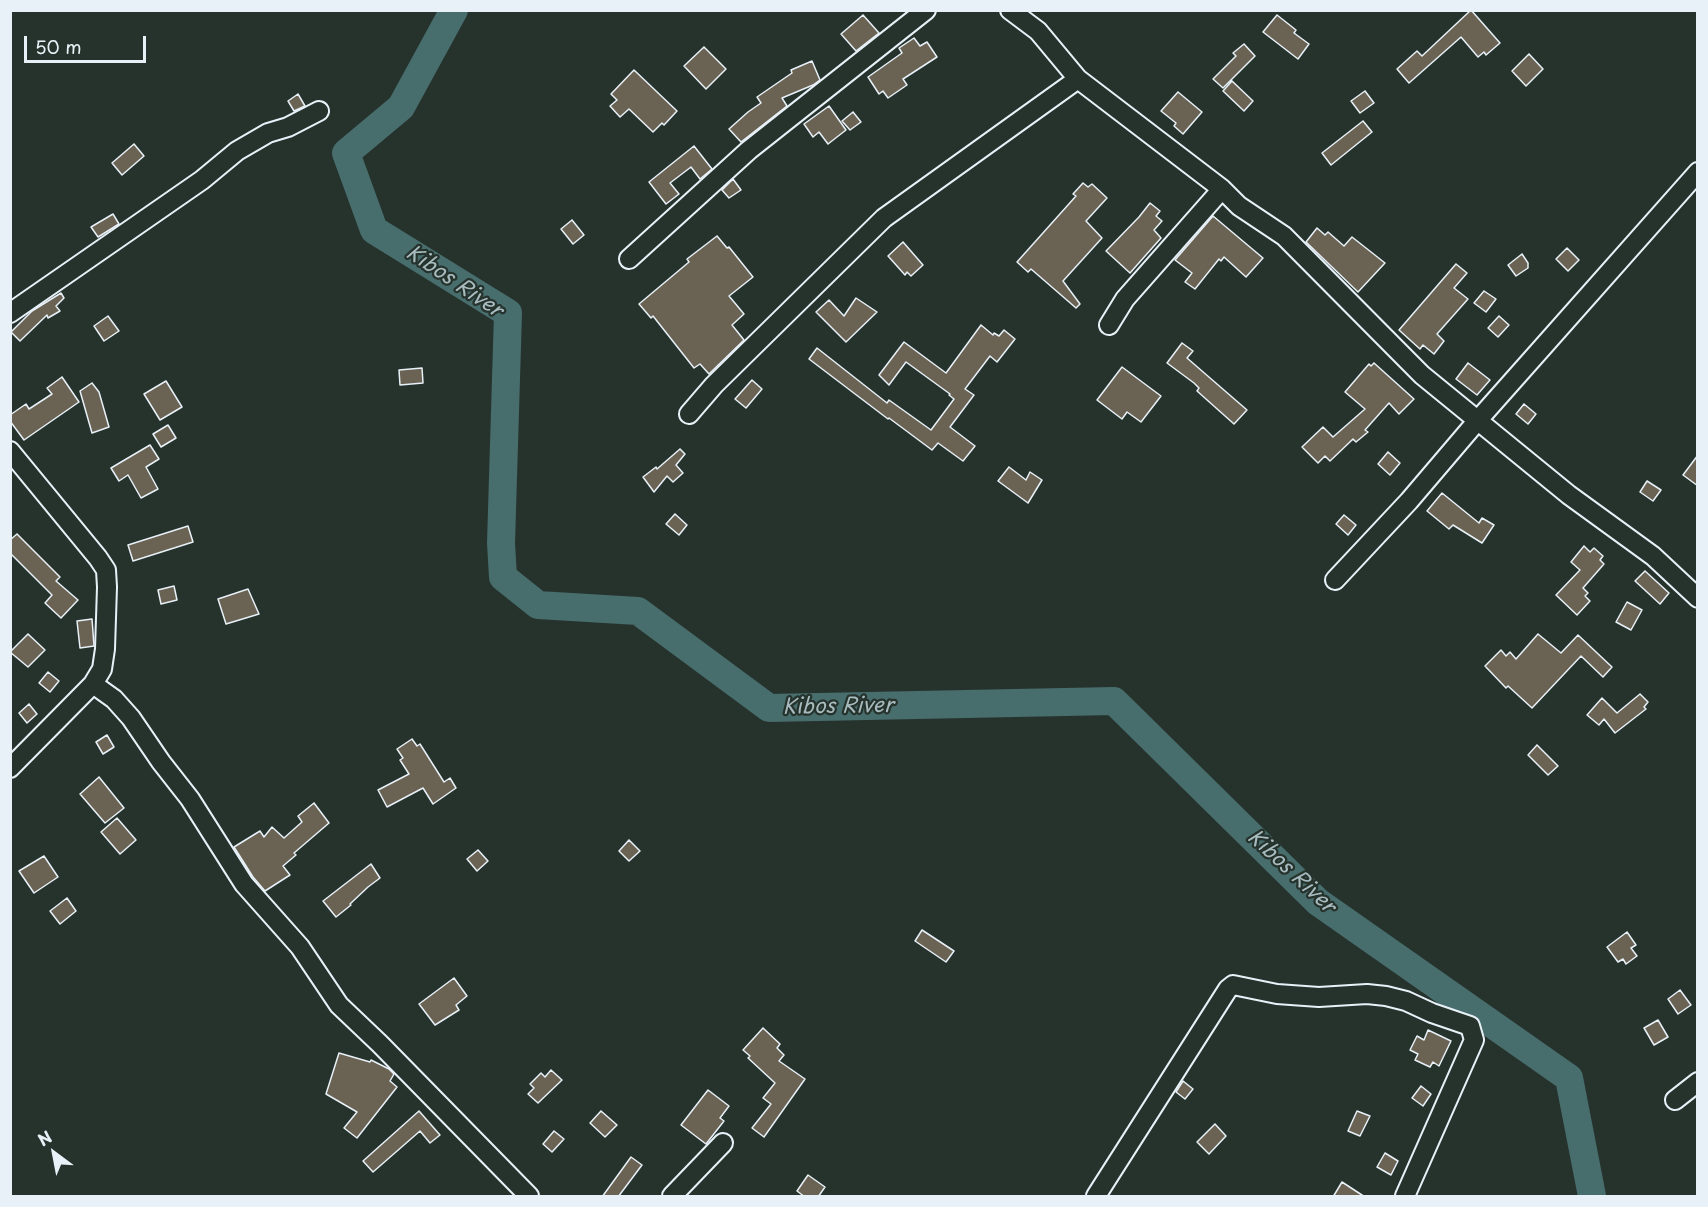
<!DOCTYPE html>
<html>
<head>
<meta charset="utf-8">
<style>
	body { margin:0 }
	#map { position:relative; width:1708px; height:1207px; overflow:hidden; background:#26332d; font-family:"Playpen Sans",sans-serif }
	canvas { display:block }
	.frame { position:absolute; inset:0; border:12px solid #e8f1f8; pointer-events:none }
	.north { position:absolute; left:24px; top:1123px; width:60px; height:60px; -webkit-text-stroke:4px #26332d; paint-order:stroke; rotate:328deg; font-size:16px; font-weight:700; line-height:24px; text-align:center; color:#e8f1f8 }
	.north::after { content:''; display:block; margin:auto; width:21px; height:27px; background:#e8f1f8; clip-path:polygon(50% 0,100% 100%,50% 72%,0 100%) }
	.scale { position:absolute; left:24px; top:36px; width:122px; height:27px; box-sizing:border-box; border:3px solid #e8f1f8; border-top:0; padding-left:8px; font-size:18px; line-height:21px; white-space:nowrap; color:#e8f1f8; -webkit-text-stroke:4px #26332d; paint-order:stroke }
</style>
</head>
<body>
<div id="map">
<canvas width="1708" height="1207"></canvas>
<div class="frame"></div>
<div class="north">N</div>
<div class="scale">50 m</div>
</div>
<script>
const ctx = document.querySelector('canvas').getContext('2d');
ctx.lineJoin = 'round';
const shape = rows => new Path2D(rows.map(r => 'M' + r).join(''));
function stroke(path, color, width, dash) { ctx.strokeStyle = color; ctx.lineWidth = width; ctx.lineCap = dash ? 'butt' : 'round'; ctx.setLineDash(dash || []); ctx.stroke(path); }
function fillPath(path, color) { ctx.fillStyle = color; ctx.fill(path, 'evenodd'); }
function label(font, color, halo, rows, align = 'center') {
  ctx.font = font + ' "Playpen Sans",sans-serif'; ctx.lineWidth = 4.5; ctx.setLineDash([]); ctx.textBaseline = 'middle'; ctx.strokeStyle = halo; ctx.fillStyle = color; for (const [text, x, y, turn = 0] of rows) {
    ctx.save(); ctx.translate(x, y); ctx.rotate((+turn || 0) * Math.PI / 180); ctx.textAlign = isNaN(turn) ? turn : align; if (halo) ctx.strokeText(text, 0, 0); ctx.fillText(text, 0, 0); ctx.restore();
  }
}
const river = shape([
	[454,10,401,107,346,153,374,230,508,313,501,543,503,577,538,605,638,611,769,708,1114,701,1318,902,1569,1078,1592,1196]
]);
const building = shape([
	[1471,10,1500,43,1486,55,1484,52,1478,57,1461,37,1409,83,1397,69,1417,51,1422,56,1471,10],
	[863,15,879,33,856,51,841,34,863,15],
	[1277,15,1296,30,1294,33,1309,44,1298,59,1263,32,1277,15],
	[914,38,920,46,927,42,937,57,903,79,907,85,888,98,883,91,879,94,868,77,902,53,899,48,914,38],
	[1244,44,1255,56,1223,88,1213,79,1236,56,1233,53,1244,44],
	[704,47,726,69,706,89,684,66,704,47],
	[1529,54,1543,69,1526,86,1512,71,1529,54],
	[812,61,820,80,813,85,782,98,787,106,741,142,729,129,748,112,761,103,757,97,792,73,791,70,812,61],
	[634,70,677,111,664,125,662,123,653,132,629,109,620,117,610,106,617,100,611,94,634,70],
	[1232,81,1253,101,1244,111,1223,91,1232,81],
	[1365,91,1374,103,1360,113,1351,101,1365,91],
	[1178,92,1202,112,1183,134,1174,126,1176,123,1161,111,1178,92],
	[298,94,305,106,294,111,288,101,298,94],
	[829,106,846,130,828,144,819,132,813,137,804,124,829,106],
	[853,112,861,122,850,130,842,121,853,112],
	[1363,121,1372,132,1331,165,1322,153,1363,121],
	[134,144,144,156,122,175,112,163,134,144],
	[694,146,712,169,700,179,691,167,670,183,679,194,666,204,649,182,694,146],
	[733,179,741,190,729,198,722,190,733,179],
	[1083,183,1088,187,1092,184,1107,198,1086,221,1102,238,1063,281,1080,304,1076,308,1031,269,1028,272,1017,262,1076,196,1073,194,1083,183],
	[1150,203,1160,211,1156,216,1162,221,1154,230,1161,238,1130,273,1106,251,1139,217,1150,203],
	[113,214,119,224,98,237,91,227,113,214],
	[1213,216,1263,258,1246,277,1224,257,1221,261,1219,259,1195,289,1185,282,1192,273,1175,260,1213,216],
	[572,220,584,235,573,244,561,229,572,220],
	[1317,228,1325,235,1328,232,1344,246,1352,237,1385,263,1358,292,1306,242,1317,228],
	[717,236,727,248,729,247,753,277,729,296,744,314,732,325,744,340,709,374,700,364,694,368,653,316,651,318,639,304,689,262,687,259,717,236],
	[903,242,923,265,911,276,907,272,905,275,888,256,903,242],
	[1567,248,1579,260,1568,271,1556,259,1567,248],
	[1522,254,1528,263,1528,268,1516,276,1508,265,1522,254],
	[1456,264,1467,273,1454,288,1468,299,1437,334,1444,341,1434,354,1423,345,1420,349,1399,330,1456,264],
	[1484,291,1496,299,1486,312,1474,303,1484,291],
	[61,293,64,298,56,306,60,311,48,318,47,315,20,341,11,332,32,311,61,293],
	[856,298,877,312,846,342,816,312,829,300,844,316,856,298],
	[108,316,119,331,104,341,94,326,108,316],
	[1499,316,1509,325,1498,337,1488,328,1499,316],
	[981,325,993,335,994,333,999,336,1004,330,1015,339,997,362,990,356,965,389,974,395,950,427,975,446,963,461,938,443,932,450,889,418,888,419,809,359,817,348,887,403,889,400,931,430,954,399,949,395,950,394,906,362,889,385,879,375,904,342,946,373,981,325],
	[1182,343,1193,351,1187,358,1247,410,1234,424,1197,391,1199,388,1194,383,1167,363,1182,343],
	[1374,363,1414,399,1399,414,1389,403,1365,430,1368,432,1356,442,1353,439,1330,461,1325,456,1318,463,1302,447,1323,427,1333,437,1365,409,1345,392,1369,364,1371,366,1374,363],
	[1468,363,1490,380,1477,395,1456,379,1468,363],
	[1122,367,1161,396,1141,422,1127,412,1122,419,1097,400,1122,367],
	[422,368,423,383,400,385,399,370,422,368],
	[62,377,79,402,24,440,10,421,10,415,26,404,29,409,52,394,47,388,62,377],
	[752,380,762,389,746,408,735,399,752,380],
	[166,381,182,407,160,420,144,394,166,381],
	[92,383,99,392,109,427,92,433,80,391,92,383],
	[1524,404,1536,414,1528,424,1516,414,1524,404],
	[168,425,176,438,161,447,153,434,168,425],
	[150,445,159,459,146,467,158,489,141,498,128,475,119,481,111,468,150,445],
	[680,449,685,454,676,465,683,473,673,482,667,476,654,492,643,477,656,467,657,469,680,449],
	[1388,452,1400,463,1390,475,1378,464,1388,452],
	[1698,455,1698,486,1683,475,1698,455],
	[1009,467,1026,480,1030,472,1042,480,1028,503,998,481,1009,467],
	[1647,481,1661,490,1653,501,1640,492,1647,481],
	[1442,493,1479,523,1482,518,1494,525,1482,543,1453,525,1449,529,1427,511,1442,493],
	[675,514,687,525,679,535,666,524,675,514],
	[1344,515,1356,525,1348,535,1336,524,1344,515],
	[188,526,193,542,133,561,128,545,188,526],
	[17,534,60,577,56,581,78,600,61,618,45,603,52,595,10,553,10,540,17,534],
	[1584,546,1590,552,1594,548,1603,556,1600,560,1604,564,1583,588,1588,593,1585,596,1590,601,1577,615,1556,595,1580,570,1571,562,1584,546],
	[1645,571,1669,593,1660,604,1635,581,1645,571],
	[174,586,177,600,161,604,158,590,174,586],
	[248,589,259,614,226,624,218,599,248,589],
	[1627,602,1642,610,1631,630,1616,622,1627,602],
	[92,619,94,646,80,648,77,621,92,619],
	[28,634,45,650,28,667,10,652,28,634],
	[1538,634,1561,653,1578,635,1612,667,1603,677,1581,656,1532,708,1508,686,1506,688,1485,666,1501,650,1506,656,1510,652,1516,659,1538,634],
	[48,672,59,681,50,692,39,683,48,672],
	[1640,694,1648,702,1644,707,1646,709,1615,733,1604,719,1599,725,1587,715,1602,698,1617,713,1640,694],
	[29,704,37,714,27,723,19,713,29,704],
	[107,735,114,747,103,754,96,742,107,735],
	[412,739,417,746,420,744,444,782,450,778,456,788,433,804,423,788,387,807,378,790,409,774,400,760,403,758,397,749,412,739],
	[1537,745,1558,766,1548,775,1528,755,1537,745],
	[99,777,124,808,105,823,80,794,99,777],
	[314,803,329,823,294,853,296,855,283,866,290,875,265,891,253,877,234,847,260,831,264,837,272,827,284,838,302,822,298,816,314,803],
	[117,818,136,840,120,854,101,832,117,818],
	[629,840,640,851,629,861,619,851,629,840],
	[478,850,488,861,477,871,467,859,478,850],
	[44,856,58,877,34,893,19,871,44,856],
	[371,864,380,878,368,887,350,904,351,905,336,917,323,901,371,864],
	[67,898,76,911,60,924,50,911,67,898],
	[922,930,954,951,946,962,915,941,922,930],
	[1627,932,1636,945,1631,948,1637,956,1626,964,1623,959,1618,962,1607,947,1627,932],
	[454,978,467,996,456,1005,459,1010,435,1025,419,1004,454,978],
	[1680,990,1691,1005,1678,1014,1668,999,1680,990],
	[1658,1020,1668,1037,1654,1045,1644,1028,1658,1020],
	[763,1028,780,1044,777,1048,784,1055,779,1061,805,1079,764,1137,752,1128,771,1104,763,1098,775,1083,748,1058,750,1056,743,1050,763,1028],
	[1428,1030,1451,1041,1439,1066,1433,1062,1430,1067,1415,1060,1418,1054,1410,1050,1417,1036,1424,1040,1428,1030],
	[339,1053,370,1062,371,1060,389,1069,394,1074,390,1081,397,1087,357,1138,344,1128,357,1112,326,1094,339,1053],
	[551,1070,562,1080,538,1103,528,1094,534,1088,530,1084,541,1073,545,1077,551,1070],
	[1183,1081,1193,1089,1185,1099,1176,1092,1183,1081],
	[1421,1086,1431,1094,1423,1106,1412,1098,1421,1086],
	[708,1090,729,1106,720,1118,724,1121,706,1144,681,1125,708,1090],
	[419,1111,440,1135,430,1143,420,1131,373,1172,363,1161,419,1111],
	[601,1111,617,1125,605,1137,590,1123,601,1111],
	[1357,1111,1370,1116,1360,1136,1348,1131,1357,1111],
	[1215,1124,1226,1136,1209,1154,1197,1142,1215,1124],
	[554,1131,564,1139,552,1152,543,1144,554,1131],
	[1385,1153,1398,1161,1391,1175,1377,1167,1385,1153],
	[631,1157,642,1165,618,1197,602,1197,631,1157],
	[808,1175,825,1187,818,1197,805,1197,797,1191,808,1175],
	[1342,1182,1365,1197,1333,1197,1342,1182]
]);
const minor = shape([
	[1010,10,1038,31,1078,79,1222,189,1239,206,1284,236,1422,375,1569,495,1653,556,1698,598],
	[629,259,749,150,926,10],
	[10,313,202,180,237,151,268,133,288,127,319,111],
	[1109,325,1125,299,1222,189],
	[689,414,714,385,884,218,1078,79],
	[10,451,98,558,106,570,107,587,105,649,102,669,93,684,10,768],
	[1335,580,1409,501,1478,420,1698,172],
	[93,684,114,699,131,718,161,762,190,799,244,884,300,947,339,1005,380,1044,529,1196],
	[1675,1100,1698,1082],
	[672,1196,723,1143],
	[1096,1196,1228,989,1233,985,1277,994,1319,997,1367,994,1386,996,1406,1001,1432,1013,1470,1026,1474,1040,1405,1196]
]);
const waterNames = [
	["Kibos River",454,282,34],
	["Kibos River",838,707,-1],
	["Kibos River",1291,872,43]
];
stroke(river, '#486d6d', 28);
fillPath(building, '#6a6253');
stroke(building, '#e8f1f8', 1.5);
stroke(minor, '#e8f1f8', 22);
stroke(minor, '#26332d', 18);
label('italic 21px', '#a8bcc0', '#26332d', waterNames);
</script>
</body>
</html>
